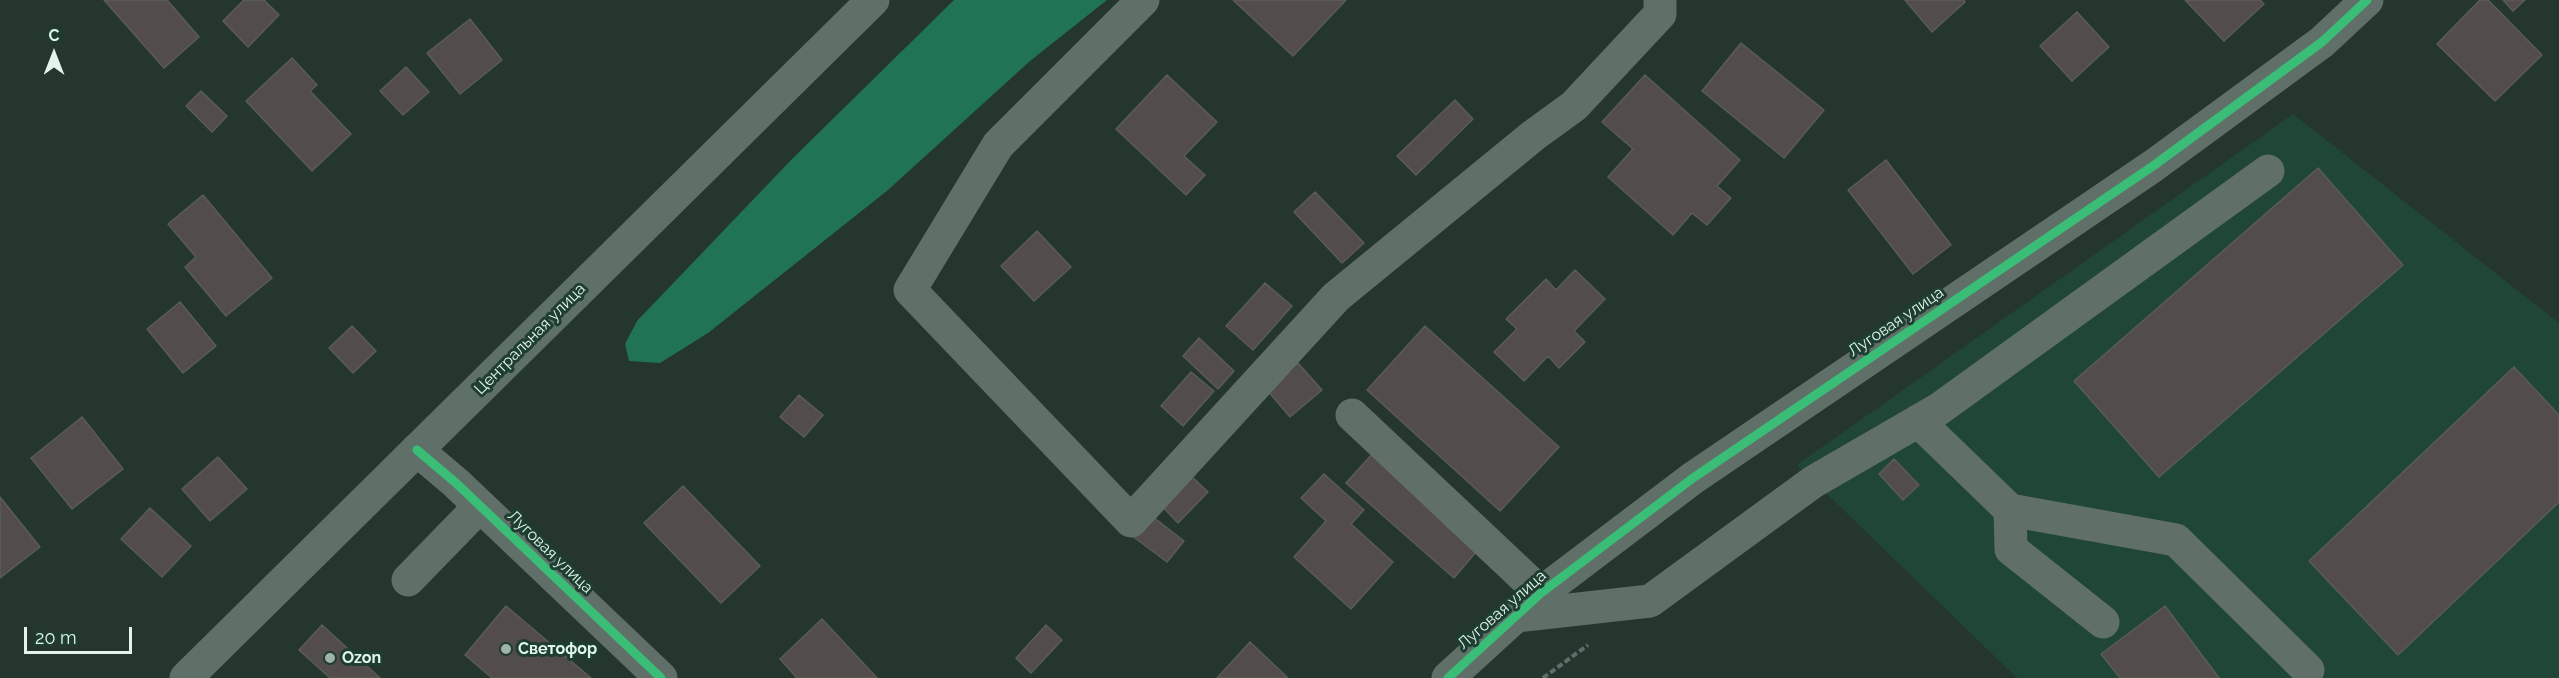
<!DOCTYPE html>
<html>
<head>
<meta charset="utf-8">
<style>
	body { margin:0 }
	#map { position:relative; width:2559px; height:678px; overflow:hidden; background:#25362f; font-family:Raleway,sans-serif }
	canvas { display:block }
	.north { position:absolute; left:24px; top:24px; width:60px; height:60px; -webkit-text-stroke:4px #1d3e30; paint-order:stroke; rotate:0deg; font-size:16px; font-weight:700; line-height:24px; text-align:center; color:#e2f4eb }
	.north::after { content:''; display:block; margin:auto; width:21px; height:27px; background:#e2f4eb; clip-path:polygon(50% 0,100% 100%,50% 72%,0 100%) }
	.scale { position:absolute; left:24px; top:627px; width:108px; height:27px; box-sizing:border-box; border:3px solid #e2f4eb; border-top:0; padding-left:8px; font-size:18px; line-height:21px; white-space:nowrap; color:#e2f4eb; -webkit-text-stroke:4px #1d3e30; paint-order:stroke }
</style>
</head>
<body>
<div id="map">
<canvas width="2559" height="678"></canvas>
<div class="north">С</div>
<div class="scale">20 m</div>
</div>
<script>
const ctx = document.querySelector('canvas').getContext('2d');
ctx.lineJoin = 'round';
function fillPath(path, color) { ctx.fillStyle = color; ctx.fill(path, 'evenodd'); }
const shape = rows => new Path2D(rows.map(r => 'M' + r).join(''));
function stroke(path, color, width, dash) { ctx.strokeStyle = color; ctx.lineWidth = width; ctx.lineCap = dash ? 'butt' : 'round'; ctx.setLineDash(dash || []); ctx.stroke(path); }
function label(font, color, halo, rows, align = 'center') {
  ctx.font = font + ' Raleway,sans-serif'; ctx.lineWidth = 6; ctx.setLineDash([]); ctx.textBaseline = 'middle'; ctx.strokeStyle = halo; ctx.fillStyle = color; for (const [text, x, y, turn = 0] of rows) {
    ctx.save(); ctx.translate(x, y); ctx.rotate((+turn || 0) * Math.PI / 180); ctx.textAlign = isNaN(turn) ? turn : align; if (halo) ctx.strokeText(text, 0, 0); ctx.fillText(text, 0, 0); ctx.restore();
  }
}
const built = shape([
	[2293,114,2559,323,2559,678,2017,678,1797,465]
]);
const forest = shape([
	[954,0,1107,0,1030,61,888,190,708,333,660,363,629,361,625,344,637,321,793,158]
]);
const building = shape([
	[104,0,167,0,199,37,164,68,104,0],
	[244,0,264,0,279,15,248,47,223,21,244,0],
	[1233,0,1346,0,1293,56,1233,0],
	[1905,0,1964,0,1965,2,1932,32,1905,0],
	[2185,0,2260,0,2264,4,2224,41,2185,0],
	[2480,0,2488,0,2542,55,2495,101,2437,44,2480,0],
	[2503,0,2525,0,2513,11,2503,0],
	[2077,12,2109,47,2072,81,2040,46,2077,12],
	[470,19,502,60,460,94,427,53,470,19],
	[1741,43,1824,110,1784,158,1702,91,1741,43],
	[292,58,317,85,310,91,351,134,312,171,246,101,292,58],
	[406,67,429,92,403,115,380,91,406,67],
	[1167,75,1217,122,1184,156,1205,175,1186,195,1116,129,1167,75],
	[1645,75,1740,160,1717,186,1731,198,1707,225,1692,213,1673,235,1608,177,1633,149,1602,122,1645,75],
	[201,91,227,116,212,132,186,106,201,91],
	[1455,100,1473,119,1416,175,1397,156,1455,100],
	[1886,160,1951,245,1913,274,1848,190,1886,160],
	[2318,168,2403,265,2159,477,2074,381,2318,168],
	[1315,192,1364,243,1342,263,1294,212,1315,192],
	[203,195,272,278,226,316,185,267,196,257,168,224,203,195],
	[1037,231,1071,267,1034,301,1001,266,1037,231],
	[1575,270,1605,299,1574,331,1585,342,1559,368,1548,356,1524,381,1494,352,1517,329,1506,319,1546,279,1556,290,1575,270],
	[1265,283,1292,306,1253,350,1226,326,1265,283],
	[180,302,216,346,183,373,147,329,180,302],
	[352,326,376,351,353,373,329,348,352,326],
	[1425,326,1559,447,1500,511,1367,390,1425,326],
	[1199,338,1234,371,1218,389,1183,356,1199,338],
	[1298,363,1322,390,1290,417,1267,390,1298,363],
	[2514,367,2559,415,2559,502,2398,655,2309,561,2514,367],
	[1191,372,1214,391,1183,426,1161,406,1191,372],
	[799,395,823,415,804,437,780,417,799,395],
	[82,417,123,469,72,509,31,458,82,417],
	[1375,451,1482,545,1454,578,1346,483,1375,451],
	[218,457,247,489,210,521,182,489,218,457],
	[1894,459,1919,485,1903,500,1879,474,1894,459],
	[1189,474,1208,492,1178,523,1160,504,1189,474],
	[1324,474,1364,510,1351,524,1393,562,1351,609,1294,557,1326,521,1301,498,1324,474],
	[683,486,760,566,721,603,644,523,683,486],
	[0,497,40,547,0,578,0,497],
	[150,508,191,546,162,577,121,539,150,508],
	[1148,513,1184,541,1167,562,1131,535,1148,513],
	[506,606,591,678,492,678,465,655,506,606],
	[2165,606,2219,678,2120,678,2101,654,2165,606],
	[822,619,877,678,797,678,780,659,822,619],
	[322,625,380,678,330,678,299,650,322,625],
	[1046,625,1062,640,1031,673,1016,658,1046,625],
	[1250,642,1288,678,1217,678,1250,642]
]);
const path = shape([
	[1543,678,1588,645]
]);
const minor = shape([
	[1143,0,998,145,910,290,1131,521,1336,297,1534,135,1574,106,1660,14,1660,0],
	[1352,415,1541,593],
	[1918,421,2010,510,2176,540,2308,670],
	[417,450,456,483,661,678],
	[2010,510,2011,549,2103,622],
	[408,580,480,506],
	[1516,616,1650,601,1813,482,1939,409,2268,171],
	[1448,678,1541,593,1693,478,2153,166,2322,42,2367,0]
]);
const major = shape([
	[186,678,873,0]
]);
const cycleway = shape([
	[417,450,456,483,661,678],
	[1448,678,1541,593,1693,478,2153,166,2322,42,2367,0]
]);
const markers = [
	[506,649,6,"#a0b2a9"],
	[330,658,6,"#a0b2a9"]
];
const streetNames = [
	["Луговая улица",1896,322,-34],
	["Центральная улица",530,339,-45],
	["Луговая улица",550,552,44],
	["Луговая улица",1502,610,-41]
];
const poiNames = [
	["Светофор",518,649],
	["Ozon",342,658]
];
fillPath(built, '#204637');
fillPath(forest, '#207354');
fillPath(building, '#524c4a');
stroke(building, '#5b5c59', 1.5);
stroke(path, '#616d68', 4, [6, 3]);
stroke(minor, '#616f69', 33);
stroke(major, '#5e7068', 33);
stroke(cycleway, '#3abd76', 9);
for (const [x, y, r, color] of markers) { const dot = new Path2D(); dot.arc(x, y, r, 0, 2 * Math.PI); ctx.fillStyle = color; ctx.fill(dot); stroke(dot, '#1d3e30', 2); }
label('16px', '#e2f4eb', '#1d3e30', streetNames);
label('bold 16px', '#e2f4eb', '#1d3e30', poiNames, 'left');
</script>
</body>
</html>
